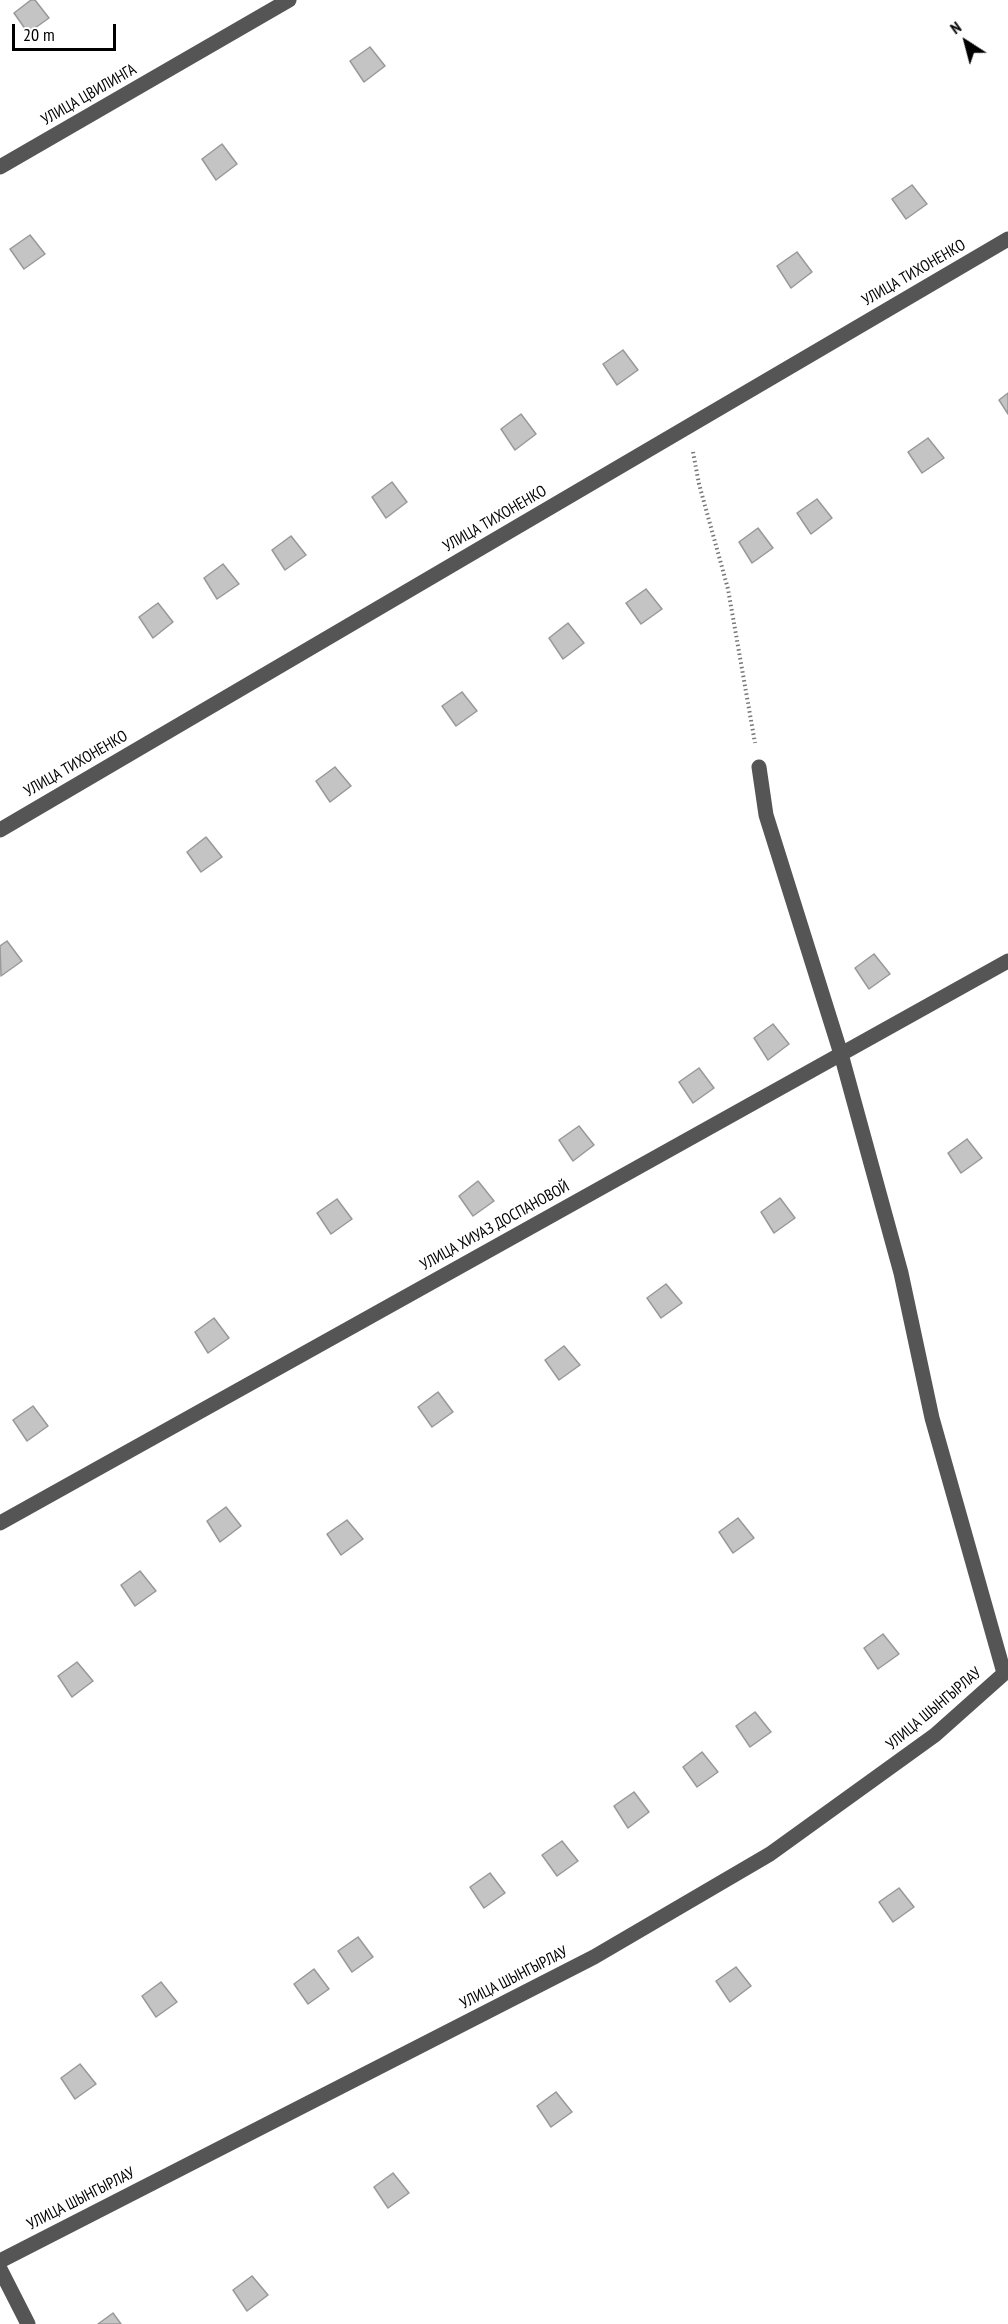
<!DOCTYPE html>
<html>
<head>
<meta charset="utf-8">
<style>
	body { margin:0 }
	#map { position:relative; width:1008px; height:2324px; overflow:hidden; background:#fff; font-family:"PT Sans Narrow",sans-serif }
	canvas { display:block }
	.north { position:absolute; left:936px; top:12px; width:60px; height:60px; -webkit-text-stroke:4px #fff; paint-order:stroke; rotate:324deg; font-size:16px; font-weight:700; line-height:24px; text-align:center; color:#000 }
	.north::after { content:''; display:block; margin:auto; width:21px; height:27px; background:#000; clip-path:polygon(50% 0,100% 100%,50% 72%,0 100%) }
	.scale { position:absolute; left:12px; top:24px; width:104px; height:27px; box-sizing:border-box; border:3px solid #000; border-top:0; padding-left:8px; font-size:18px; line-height:21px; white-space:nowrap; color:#000; -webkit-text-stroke:4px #fff; paint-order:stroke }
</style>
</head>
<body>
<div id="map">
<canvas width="1008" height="2324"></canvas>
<div class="north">N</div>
<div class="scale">20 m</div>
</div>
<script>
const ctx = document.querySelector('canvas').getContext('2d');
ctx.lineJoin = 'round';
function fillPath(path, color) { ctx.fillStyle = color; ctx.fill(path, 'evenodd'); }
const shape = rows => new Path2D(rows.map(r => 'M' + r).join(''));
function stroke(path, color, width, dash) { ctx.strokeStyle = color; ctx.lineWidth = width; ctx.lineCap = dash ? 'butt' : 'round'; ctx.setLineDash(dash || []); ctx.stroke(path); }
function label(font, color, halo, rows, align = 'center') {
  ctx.font = font + ' "PT Sans Narrow",sans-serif'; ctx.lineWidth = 4.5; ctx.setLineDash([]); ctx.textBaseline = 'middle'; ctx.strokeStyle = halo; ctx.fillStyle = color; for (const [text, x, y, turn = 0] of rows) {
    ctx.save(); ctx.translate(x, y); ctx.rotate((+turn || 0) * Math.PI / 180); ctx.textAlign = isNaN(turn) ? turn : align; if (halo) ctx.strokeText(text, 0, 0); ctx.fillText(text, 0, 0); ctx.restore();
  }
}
const building = shape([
	[31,0,35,0,49,18,28,33,14,13,31,0],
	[370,47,385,66,364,82,350,61,370,47],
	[222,144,237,164,216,180,202,159,222,144],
	[912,185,927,204,906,219,892,199,912,185],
	[30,235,45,254,24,269,10,249,30,235],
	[797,252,812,272,791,288,777,266,797,252],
	[623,350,638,370,617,385,603,364,623,350],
	[1008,393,1008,414,999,400,1008,393],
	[521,414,536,434,515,450,501,429,521,414],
	[928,438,944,458,922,473,908,452,928,438],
	[392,482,407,502,386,518,372,497,392,482],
	[817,499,832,518,811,534,797,513,817,499],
	[758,528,773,548,752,563,739,542,758,528],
	[291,536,306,555,285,570,272,550,291,536],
	[223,564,239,584,217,599,204,578,223,564],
	[646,589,662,609,641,624,626,603,646,589],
	[158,603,173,622,153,638,139,617,158,603],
	[568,623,584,643,563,659,549,638,568,623],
	[462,692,477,711,456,726,442,706,462,692],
	[335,767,351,786,330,802,316,781,335,767],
	[206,837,222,857,201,872,187,852,206,837],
	[7,941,22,961,1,976,0,946,7,941],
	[874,954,890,974,869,989,855,968,874,954],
	[773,1024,789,1044,768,1060,754,1038,773,1024],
	[699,1068,714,1088,693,1103,679,1082,699,1068],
	[579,1126,594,1145,573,1161,559,1140,579,1126],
	[967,1139,982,1158,961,1173,948,1153,967,1139],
	[478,1181,494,1201,473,1216,459,1196,478,1181],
	[780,1198,795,1218,774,1233,761,1212,780,1198],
	[337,1199,352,1219,331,1234,317,1213,337,1199],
	[666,1284,682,1303,661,1318,647,1298,666,1284],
	[214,1318,229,1338,208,1353,195,1332,214,1318],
	[564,1346,580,1365,559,1380,545,1360,564,1346],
	[438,1392,453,1412,432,1427,418,1407,438,1392],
	[33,1406,48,1426,27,1441,13,1420,33,1406],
	[226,1507,241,1526,220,1542,207,1521,226,1507],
	[738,1518,754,1538,733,1553,719,1532,738,1518],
	[347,1520,363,1539,341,1555,327,1534,347,1520],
	[140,1571,156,1591,135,1606,121,1585,140,1571],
	[883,1634,899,1654,878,1669,864,1648,883,1634],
	[77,1662,93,1681,72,1697,58,1676,77,1662],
	[755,1712,771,1732,750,1747,736,1726,755,1712],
	[702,1752,718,1772,697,1787,683,1767,702,1752],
	[634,1792,649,1812,628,1828,614,1806,634,1792],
	[562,1841,578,1861,557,1876,542,1855,562,1841],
	[490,1873,505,1893,484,1908,470,1887,490,1873],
	[899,1888,914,1907,893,1922,879,1902,899,1888],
	[358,1937,373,1957,352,1972,338,1951,358,1937],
	[736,1967,751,1986,730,2002,716,1981,736,1967],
	[314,1969,329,1989,308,2004,294,1984,314,1969],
	[161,1982,177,2002,156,2017,142,1996,161,1982],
	[80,2064,96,2084,75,2099,61,2078,80,2064],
	[556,2092,572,2112,551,2127,537,2106,556,2092],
	[393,2173,409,2193,388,2208,374,2187,393,2173],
	[252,2276,268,2295,247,2311,233,2290,252,2276],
	[113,2313,121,2324,98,2324,113,2313]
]);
const path = shape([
	[693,452,699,484,728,589,755,743]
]);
const minor = shape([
	[0,167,289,0],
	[759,767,766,815,841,1054,901,1273,932,1418,1004,1673],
	[0,830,1008,239],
	[0,1523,1008,961],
	[0,2261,594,1957,770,1854,935,1735,1008,1670],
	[0,2269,28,2324]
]);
const streetNames = [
	["УЛИЦА ЦВИЛИНГА",89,95,-30],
	["УЛИЦА ТИХОНЕНКО",914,273,-30],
	["УЛИЦА ТИХОНЕНКО",495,519,-30],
	["УЛИЦА ТИХОНЕНКО",76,764,-30],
	["УЛИЦА ХИУАЗ ДОСПАНОВОЙ",495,1226,-29],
	["УЛИЦА ШЫНГЫРЛАУ",934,1709,-40],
	["УЛИЦА ШЫНГЫРЛАУ",514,1978,-27],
	["УЛИЦА ШЫНГЫРЛАУ",81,2199,-27]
];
fillPath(building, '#c4c4c4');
stroke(building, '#999', 1.5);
stroke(path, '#777', 4, [1.5, 3]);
stroke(minor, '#555', 15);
label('16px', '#000', '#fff', streetNames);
</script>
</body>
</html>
